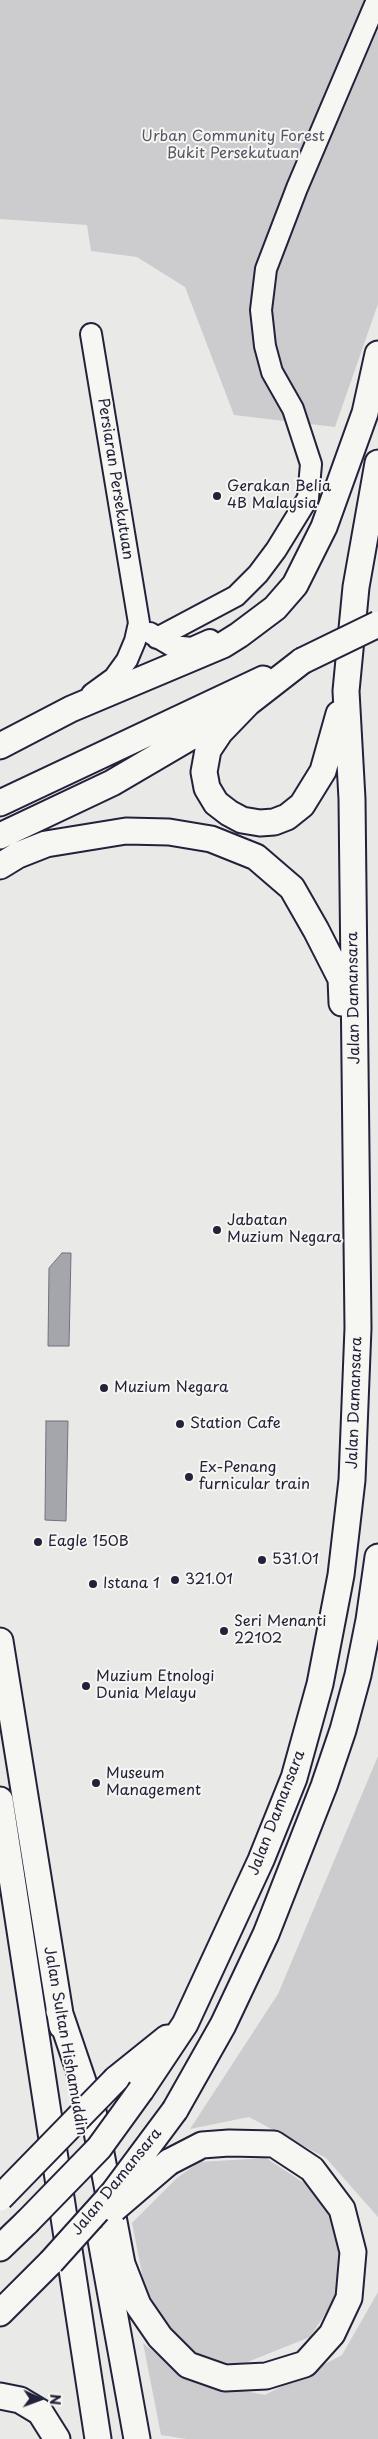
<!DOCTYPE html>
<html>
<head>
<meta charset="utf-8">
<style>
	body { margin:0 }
	#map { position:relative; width:378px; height:2439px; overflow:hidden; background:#e9e9e7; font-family:"Playpen Sans",sans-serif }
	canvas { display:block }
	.north { position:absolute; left:15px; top:2374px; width:50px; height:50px; -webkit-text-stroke:4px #f6f6f2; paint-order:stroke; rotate:92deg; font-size:14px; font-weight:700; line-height:20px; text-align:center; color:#22223b }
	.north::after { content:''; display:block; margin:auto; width:18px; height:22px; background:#22223b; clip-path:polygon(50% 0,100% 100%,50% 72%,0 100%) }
</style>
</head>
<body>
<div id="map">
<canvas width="378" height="2439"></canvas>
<div class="north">N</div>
</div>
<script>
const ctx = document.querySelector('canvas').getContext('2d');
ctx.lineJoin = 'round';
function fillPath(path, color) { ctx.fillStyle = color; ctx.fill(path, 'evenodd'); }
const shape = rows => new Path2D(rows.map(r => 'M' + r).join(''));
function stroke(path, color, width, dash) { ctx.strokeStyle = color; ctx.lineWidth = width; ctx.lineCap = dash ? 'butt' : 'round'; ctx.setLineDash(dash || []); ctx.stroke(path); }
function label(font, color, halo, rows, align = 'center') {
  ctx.font = font + ' "Playpen Sans",sans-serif'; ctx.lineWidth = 4; ctx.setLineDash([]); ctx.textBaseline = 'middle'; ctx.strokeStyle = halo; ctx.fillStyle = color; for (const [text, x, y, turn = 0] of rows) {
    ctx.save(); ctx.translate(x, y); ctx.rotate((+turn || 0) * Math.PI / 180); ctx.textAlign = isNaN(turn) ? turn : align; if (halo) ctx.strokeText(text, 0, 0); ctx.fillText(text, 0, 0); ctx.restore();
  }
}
const green = shape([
	[0,0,378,0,378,304,335,427,234,415,185,287,137,257,91,251,87,225,0,219],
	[378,1756,378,2217,326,2158,249,2117,190,2129,278,1994],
	[266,2158,324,2196,343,2237,341,2290,310,2337,240,2365,190,2356,148,2304,132,2223,177,2178,199,2162],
	[378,2292,378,2439,186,2439,161,2435,143,2343,187,2379,265,2395,342,2355]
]);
const water = shape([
	[62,1253,71,1253,69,1346,48,1346,49,1268,62,1253],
	[46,1421,68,1421,66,1521,45,1520,46,1421]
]);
const minor = shape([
	[91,334,139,623,135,641,127,660,114,678,92,694],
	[150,633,172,646,192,648,210,640],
	[157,638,236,596,258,574,276,550,308,498,311,464,293,409,272,372,265,346,261,310,266,269,297,188,377,0]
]);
const major = shape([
	[302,661,248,703,220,732,208,750,204,772,207,788,216,803,229,813,242,820,260,823,274,822,287,817,302,805,323,771,339,714],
	[0,746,71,709,223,645,239,635,275,608,295,585,324,527,365,413,378,354],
	[0,803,263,679],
	[0,836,112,783,228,715],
	[0,866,18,855,46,844,126,831,169,832,211,839,256,857,292,888,316,930,341,979,342,1003],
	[0,1641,62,2026],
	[0,1800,98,2439],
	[59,2011,93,2111,122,2264,138,2305,160,2337,188,2365,225,2378,266,2376,305,2364,332,2334,349,2298,353,2252,342,2209,312,2169,274,2144,229,2143,202,2145,169,2162],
	[116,2079,167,2038],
	[141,2090,185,2024,261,1860,294,1778,320,1684,341,1575,352,1480,358,1328,352,799,346,691,356,587,378,463],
	[175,2110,223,2025,266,1934,324,1786,343,1730,358,1675,369,1620,378,1557],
	[101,2240,137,2439],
	[0,2248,27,2222],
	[0,2313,51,2262],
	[0,2396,20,2400,40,2412,57,2439]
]);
const majorBridge = shape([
	[302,661,378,624],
	[0,2198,116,2079],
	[114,2209,169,2162],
	[27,2222,99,2148,141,2090],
	[51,2262,114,2192,175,2110]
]);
const markers = [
	[217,496,5,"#22223b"],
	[217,1230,5,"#22223b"],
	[104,1388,5,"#22223b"],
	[180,1424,5,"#22223b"],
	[189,1477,5,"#22223b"],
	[38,1542,5,"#22223b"],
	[262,1560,5,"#22223b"],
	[175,1580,5,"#22223b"],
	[93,1584,5,"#22223b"],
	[224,1631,5,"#22223b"],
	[86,1686,5,"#22223b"],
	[96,1783,5,"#22223b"]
];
const parkNames = [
	["Urban Community Forest",233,137],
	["Bukit Persekutuan",233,154]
];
const streetNames = [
	["Persiaran Persekutuan",115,479,81],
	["Jalan Damansara",354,998,-91],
	["Jalan Damansara",355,1403,-88],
	["Jalan Damansara",277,1813,-69],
	["Jalan Sultan Hishamuddin",65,2041,80],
	["Jalan Damansara",117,2182,-51]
];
const poiNames = [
	["Gerakan Belia",227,487],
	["4B Malaysia",227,504],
	["Jabatan",227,1221],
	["Muzium Negara",227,1238],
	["Muzium Negara",114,1388],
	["Station Cafe",190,1424],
	["Ex-Penang",199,1468],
	["furnicular train",199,1485],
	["Eagle 150B",48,1542],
	["531.01",272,1560],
	["321.01",185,1580],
	["Istana 1",103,1584],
	["Seri Menanti",234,1622],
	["22102",234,1639],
	["Muzium Etnologi",96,1677],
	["Dunia Melayu",96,1694],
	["Museum",106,1774],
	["Management",106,1791]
];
fillPath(green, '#ccccce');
fillPath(water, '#a5a5ac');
stroke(water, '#71717f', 1);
stroke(minor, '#22223b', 24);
stroke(major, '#22223b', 29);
stroke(minor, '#f6f6f2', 20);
stroke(major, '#f6f6f2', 25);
stroke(majorBridge, '#22223b', 29, []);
stroke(majorBridge, '#f6f6f2', 25);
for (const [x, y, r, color] of markers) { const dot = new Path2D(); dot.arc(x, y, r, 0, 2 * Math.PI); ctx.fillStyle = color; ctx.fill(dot); stroke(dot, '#f6f6f2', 2); }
label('15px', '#555567', '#f6f6f2', parkNames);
label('15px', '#22223b', '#f6f6f2', streetNames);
label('15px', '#22223b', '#f6f6f2', poiNames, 'left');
</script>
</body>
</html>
